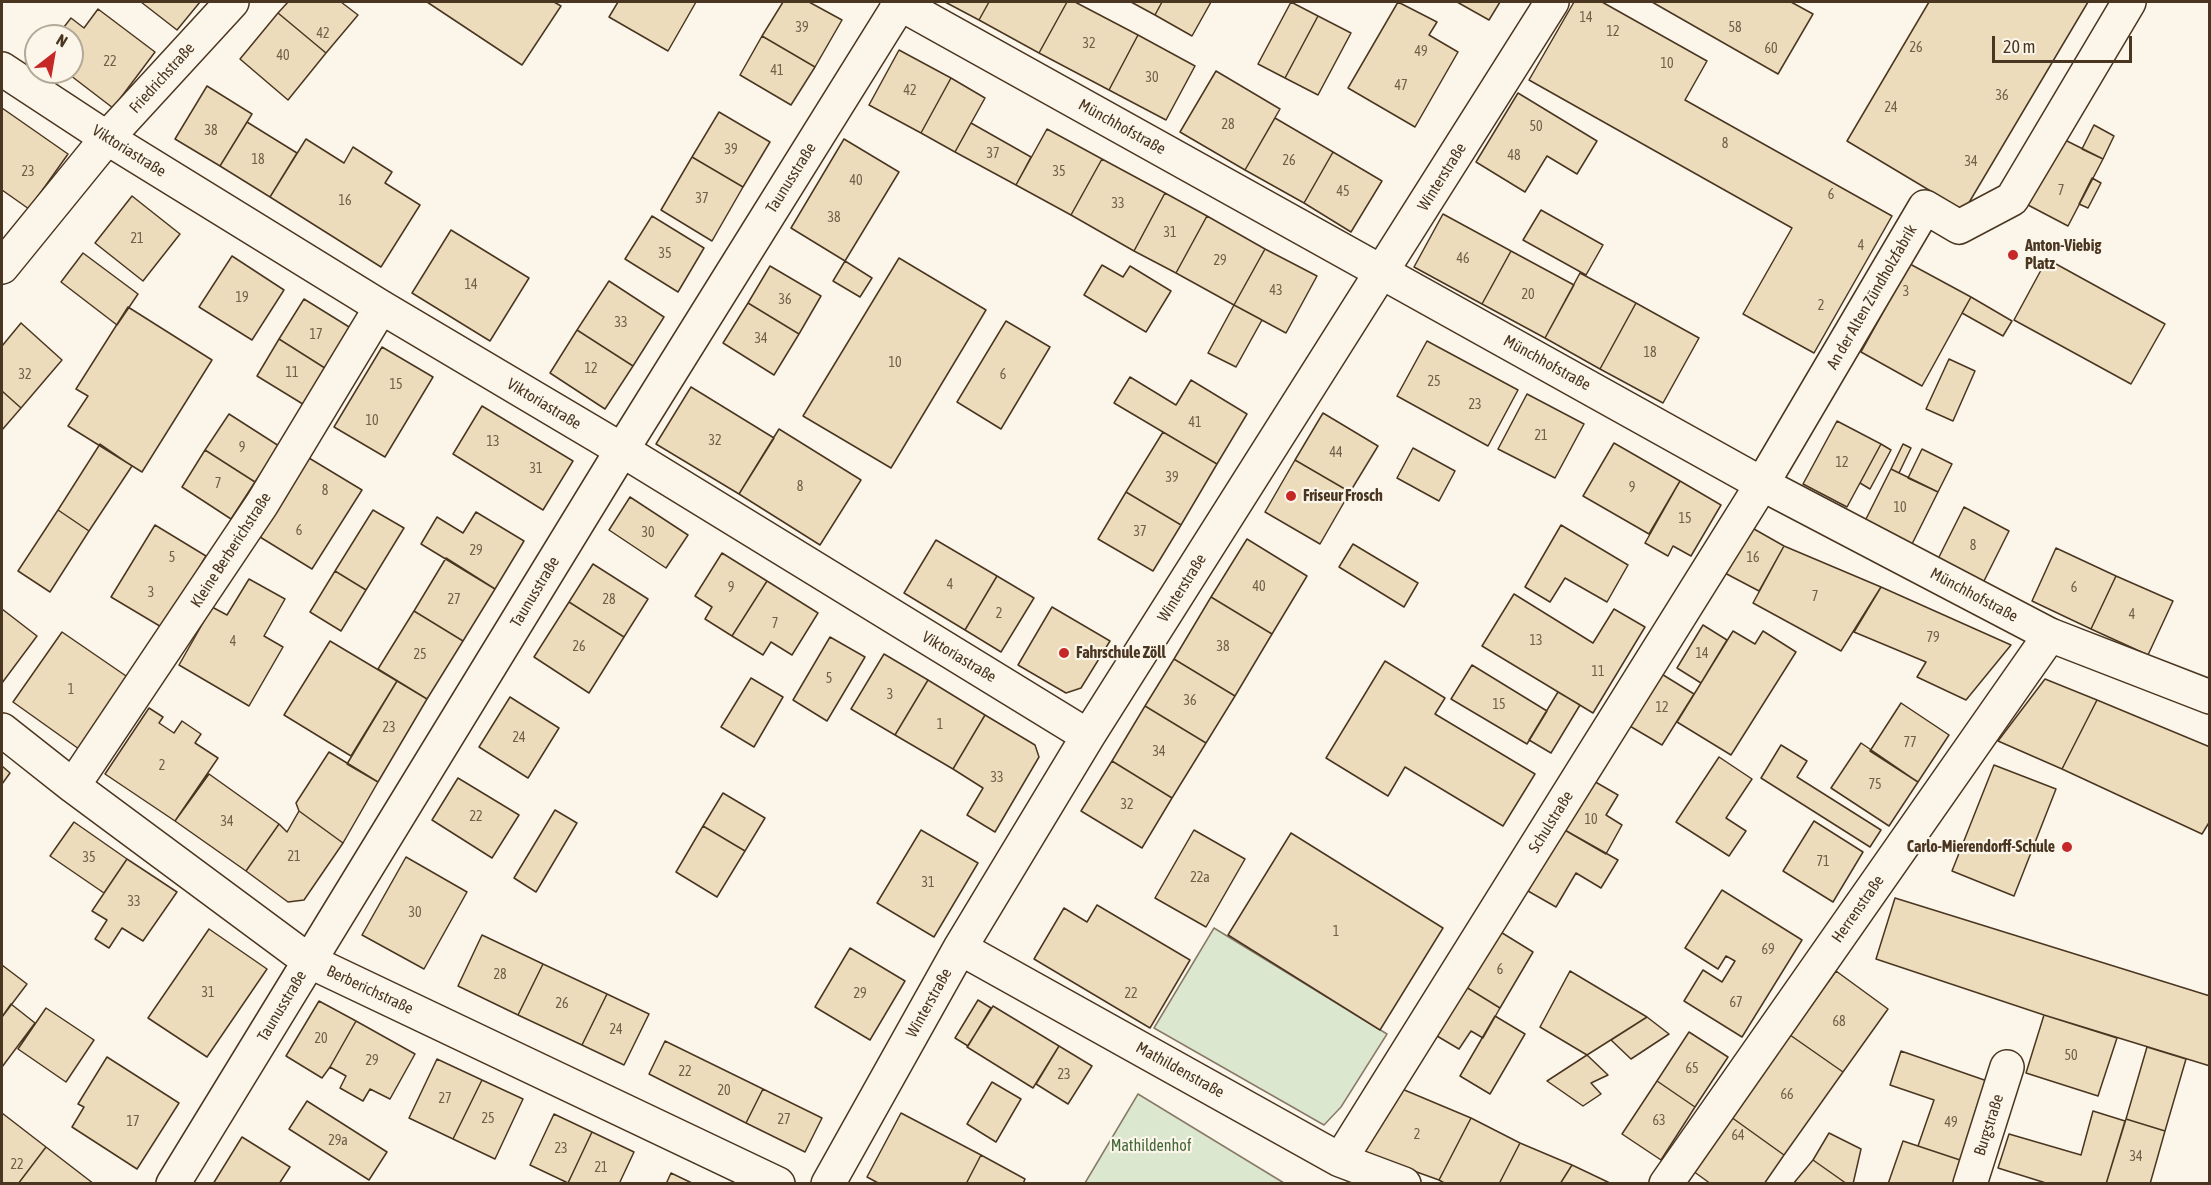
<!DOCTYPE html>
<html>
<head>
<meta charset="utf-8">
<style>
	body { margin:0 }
	#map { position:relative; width:2211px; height:1185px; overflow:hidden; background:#fbf6e9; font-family:"Asap Condensed",sans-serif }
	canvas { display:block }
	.frame { position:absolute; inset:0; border:3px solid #4a3520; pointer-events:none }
	.north { position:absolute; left:24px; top:24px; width:60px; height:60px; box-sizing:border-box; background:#fbf6e9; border:2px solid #b4a999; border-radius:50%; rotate:31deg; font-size:16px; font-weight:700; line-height:24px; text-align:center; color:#4a3520 }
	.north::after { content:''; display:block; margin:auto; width:21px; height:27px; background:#c62828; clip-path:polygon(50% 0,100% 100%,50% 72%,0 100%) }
	.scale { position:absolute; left:1992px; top:36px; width:140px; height:27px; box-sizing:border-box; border:3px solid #4a3520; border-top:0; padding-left:8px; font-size:18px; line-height:21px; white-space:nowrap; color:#4a3520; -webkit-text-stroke:4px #fbf6e9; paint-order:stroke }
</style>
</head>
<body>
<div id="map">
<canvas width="2211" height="1185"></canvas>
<div class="frame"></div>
<div class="north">N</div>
<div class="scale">20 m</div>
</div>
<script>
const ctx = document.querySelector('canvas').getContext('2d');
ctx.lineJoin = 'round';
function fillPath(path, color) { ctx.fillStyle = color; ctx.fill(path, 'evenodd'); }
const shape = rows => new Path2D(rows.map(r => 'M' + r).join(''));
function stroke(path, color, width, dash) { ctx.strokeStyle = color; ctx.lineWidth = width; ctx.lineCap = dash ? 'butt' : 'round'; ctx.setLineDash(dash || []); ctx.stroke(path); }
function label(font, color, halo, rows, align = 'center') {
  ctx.font = font + ' "Asap Condensed",sans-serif'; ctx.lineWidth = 4.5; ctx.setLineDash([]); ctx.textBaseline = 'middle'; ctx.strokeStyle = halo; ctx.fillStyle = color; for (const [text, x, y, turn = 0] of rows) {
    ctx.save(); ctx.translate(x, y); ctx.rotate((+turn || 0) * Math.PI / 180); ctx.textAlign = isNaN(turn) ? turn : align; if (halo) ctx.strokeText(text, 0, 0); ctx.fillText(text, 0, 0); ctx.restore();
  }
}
const green = shape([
	[1214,928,1387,1034,1341,1107,1324,1125,1154,1028,1214,928],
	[1138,1094,1284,1183,1085,1183,1138,1094]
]);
const building = shape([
	[141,2,200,2,177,30,141,2],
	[288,2,341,2,358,15,326,53,278,13,288,2],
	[427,2,554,2,561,6,522,65,427,2],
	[618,2,696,2,668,51,609,17,618,2],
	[783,2,809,2,842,20,815,67,762,36,783,2],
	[945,2,989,2,979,20,945,2],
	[989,2,1067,2,1039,53,979,20,989,2],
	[1067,2,1075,2,1138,35,1109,90,1039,53,1067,2],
	[1131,2,1162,2,1155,15,1131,2],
	[1162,2,1211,2,1192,36,1155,15,1162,2],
	[1291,2,1318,16,1285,78,1258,64,1291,2],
	[1398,2,1437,22,1429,35,1458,52,1415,127,1348,88,1398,2],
	[1457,2,1500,2,1489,20,1457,2],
	[1574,2,1602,2,1707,61,1685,100,1892,216,1814,353,1743,314,1792,228,1529,80,1574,2],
	[1652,2,1791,2,1813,14,1778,74,1652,2],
	[1929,2,2088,2,1964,211,1847,141,1929,2],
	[98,9,155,52,113,108,66,72,72,72,72,36,57,36,71,18,84,28,98,9],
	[278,13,326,53,288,100,240,59,278,13],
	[1318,16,1351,33,1318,95,1285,78,1318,16],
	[1138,35,1195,66,1166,120,1109,90,1138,35],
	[762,36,815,67,791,105,740,75,762,36],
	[899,50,951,78,921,133,869,105,899,50],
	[1216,71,1280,109,1245,170,1180,132,1216,71],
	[951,78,985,98,955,152,921,133,951,78],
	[207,86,252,114,220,166,175,139,207,86],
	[1518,93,1597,141,1577,174,1547,156,1525,192,1476,162,1518,93],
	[2,108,68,154,29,209,2,190,2,108],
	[719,112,770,142,743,187,692,157,719,112],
	[1275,118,1333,152,1304,203,1245,170,1275,118],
	[247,122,297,153,270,197,220,166,247,122],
	[971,123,1031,157,1016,185,955,152,971,123],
	[2094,125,2114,136,2103,159,2082,149,2094,125],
	[1047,129,1102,159,1071,215,1016,185,1047,129],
	[306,139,344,163,353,147,392,172,385,183,420,205,381,267,270,197,306,139],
	[844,139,899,172,845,261,791,228,844,139],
	[2063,139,2103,159,2068,226,2028,205,2063,139],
	[1333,152,1382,181,1351,232,1304,203,1333,152],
	[692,157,743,187,712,241,661,210,692,157],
	[1102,159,1165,193,1134,251,1071,215,1102,159],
	[2092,178,2101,183,2088,208,2079,204,2092,178],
	[1165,193,1207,216,1176,273,1134,251,1165,193],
	[132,196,180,234,143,281,95,243,132,196],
	[1541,210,1603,245,1586,275,1523,240,1541,210],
	[1443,214,1511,251,1482,304,1414,267,1443,214],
	[652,216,704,248,678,292,625,259,652,216],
	[1207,216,1265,249,1234,305,1176,273,1207,216],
	[451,230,529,278,490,341,412,293,451,230],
	[1265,249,1317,276,1286,333,1234,305,1265,249],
	[1511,251,1574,285,1545,338,1482,304,1511,251],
	[83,253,138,294,117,325,61,282,83,253],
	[232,256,284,290,252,340,199,307,232,256],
	[899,258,986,310,891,468,803,416,899,258],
	[2047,259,2165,324,2131,384,2014,320,2047,259],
	[845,261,872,278,860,297,833,281,845,261],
	[1910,264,1971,297,1922,386,1861,352,1910,264],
	[1102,265,1123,277,1130,266,1171,291,1146,332,1084,295,1102,265],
	[770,266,821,296,799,334,748,303,770,266],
	[1580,273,1636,303,1600,369,1545,338,1580,273],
	[609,281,664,317,633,366,577,330,609,281],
	[1971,297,2012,321,2003,336,1962,313,1971,297],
	[304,299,354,330,328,370,279,339,304,299],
	[748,303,799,334,774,375,723,343,748,303],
	[1636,303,1699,338,1663,403,1600,369,1636,303],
	[1234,305,1262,320,1236,367,1208,353,1234,305],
	[128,307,212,360,142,472,68,426,88,396,76,389,128,307],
	[1006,321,1050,347,1001,429,957,402,1006,321],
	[21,323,62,360,21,408,2,391,2,346,21,323],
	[577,330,633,366,605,409,550,373,577,330],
	[279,339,328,370,306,406,257,376,279,339],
	[1427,341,1518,390,1488,446,1397,396,1427,341],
	[382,347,433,377,385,457,334,427,382,347],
	[1949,359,1975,371,1953,421,1926,409,1949,359],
	[1130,377,1176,405,1191,380,1247,414,1217,464,1114,403,1130,377],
	[691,387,774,438,739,494,656,444,691,387],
	[2,391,21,408,2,430,2,391],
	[1527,394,1584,424,1555,478,1498,449,1527,394],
	[482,406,573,461,543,510,453,454,482,406],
	[1323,413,1378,446,1350,492,1295,460,1323,413],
	[229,414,279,446,255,482,205,450,229,414],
	[1837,421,1881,444,1847,507,1803,484,1837,421],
	[779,429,861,480,820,545,739,494,779,429],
	[1163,432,1217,464,1181,525,1126,492,1163,432],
	[1614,443,1680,481,1649,534,1583,496,1614,443],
	[100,444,132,466,89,531,58,510,100,444],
	[1881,444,1891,450,1870,489,1860,483,1881,444],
	[1903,444,1911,448,1899,473,1891,469,1903,444],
	[1413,448,1455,471,1439,501,1397,478,1413,448],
	[1922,449,1952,464,1938,492,1908,478,1922,449],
	[205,450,255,482,231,519,182,487,205,450],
	[309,458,362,490,312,569,260,537,309,458],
	[1295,460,1350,492,1320,544,1265,512,1295,460],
	[1891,469,1938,492,1910,548,1863,525,1891,469],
	[1680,481,1721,505,1691,556,1673,546,1668,556,1645,543,1680,481],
	[1126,492,1181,525,1153,571,1098,539,1126,492],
	[630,497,688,535,666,568,609,530,630,497],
	[1964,507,2009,531,1982,585,1937,561,1964,507],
	[58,510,89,531,50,592,18,571,58,510],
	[373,510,404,528,366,590,335,571,373,510],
	[476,512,524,541,495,589,421,544,437,517,463,533,476,512],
	[155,525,206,556,163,628,111,597,155,525],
	[1561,525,1628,565,1607,602,1565,578,1550,602,1525,587,1561,525],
	[1747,525,1784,546,1759,591,1721,571,1747,525],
	[1247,539,1307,576,1272,634,1211,597,1247,539],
	[936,540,997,576,965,630,904,593,936,540],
	[1353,544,1418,583,1404,607,1339,567,1353,544],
	[1784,546,1881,587,1841,651,1753,603,1784,546],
	[2056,548,2116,576,2091,629,2032,601,2056,548],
	[722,553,767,581,732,636,705,619,712,607,695,596,722,553],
	[446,558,495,589,463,641,414,611,446,558],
	[593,564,648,599,624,637,569,602,593,564],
	[335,571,366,590,341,631,310,612,335,571],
	[997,576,1034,598,1001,652,965,630,997,576],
	[2116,576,2173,601,2148,655,2091,629,2116,576],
	[249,579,285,599,264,636,283,647,249,706,179,665,212,607,227,615,249,579],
	[767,581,818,613,792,655,771,642,763,655,732,636,767,581],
	[1881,587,2011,645,1966,700,1917,677,1926,662,1854,632,1881,587],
	[1514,594,1593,643,1614,609,1645,627,1593,713,1482,646,1514,594],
	[1211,597,1272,634,1235,696,1174,659,1211,597],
	[569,602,624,637,589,693,534,657,569,602],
	[1052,607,1110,641,1081,688,1066,693,1018,665,1052,607],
	[2,609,37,636,2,683,2,609],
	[414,611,463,641,427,699,378,669,414,611],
	[1703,625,1727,640,1701,683,1677,668,1703,625],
	[1733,631,1755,644,1763,631,1796,652,1731,755,1677,722,1733,631],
	[62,632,129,678,79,749,13,702,62,632],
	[830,637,865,657,827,721,793,700,830,637],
	[330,641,397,681,351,756,284,715,330,641],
	[884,654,928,680,895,735,851,709,884,654],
	[1174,659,1235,696,1206,743,1145,706,1174,659],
	[1385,661,1445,698,1435,714,1535,774,1503,826,1405,767,1388,796,1326,758,1385,661],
	[1472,665,1547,711,1527,744,1451,699,1472,665],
	[1660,673,1694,694,1662,745,1628,725,1660,673],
	[751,678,783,697,754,747,721,727,751,678],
	[2045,679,2097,700,2062,769,1998,741,2045,679],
	[928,680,985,715,953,769,895,735,928,680],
	[397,681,427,699,378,782,347,764,397,681],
	[1558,692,1580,705,1551,753,1529,740,1558,692],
	[510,697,559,728,528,778,479,747,510,697],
	[2097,700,2210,747,2210,821,2202,834,2062,769,2097,700],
	[1901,703,1949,735,1918,782,1870,751,1901,703],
	[1145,706,1206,743,1172,798,1112,761,1145,706],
	[149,708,163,717,159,723,174,733,182,721,201,734,195,743,218,758,175,821,105,774,149,708],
	[985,715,1035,745,1039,757,995,832,967,815,983,788,953,769,985,715],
	[1861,743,1918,782,1889,826,1831,788,1861,743],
	[1781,745,1807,761,1797,777,1881,830,1870,847,1761,778,1781,745],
	[329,752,378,782,343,843,299,811,296,803,329,752],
	[1719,757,1752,779,1726,818,1746,831,1729,856,1676,822,1719,757],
	[1112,761,1172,798,1142,848,1081,811,1112,761],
	[1994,765,2056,789,2014,896,1952,871,1994,765],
	[2,766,10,773,2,784,2,766],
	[209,774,279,824,246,871,175,821,209,774],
	[458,778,519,815,492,858,432,820,458,778],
	[1592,780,1618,795,1606,815,1622,825,1606,854,1563,829,1592,780],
	[723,793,765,818,745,851,703,826,723,793],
	[555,810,577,823,536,892,514,878,555,810],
	[299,811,343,843,304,900,288,902,246,871,279,824,287,832,299,811],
	[1814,821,1863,852,1833,902,1783,871,1814,821],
	[74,822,127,859,104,893,50,856,74,822],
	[703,826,745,851,717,897,676,872,703,826],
	[1563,829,1618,860,1601,888,1576,873,1556,907,1528,891,1563,829],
	[921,830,978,863,934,937,877,903,921,830],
	[1194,830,1245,859,1206,927,1155,898,1194,830],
	[1291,833,1443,928,1380,1030,1228,935,1291,833],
	[406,857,467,892,424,969,362,935,406,857],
	[127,859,177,892,143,941,122,928,109,948,95,939,107,920,92,911,127,859],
	[1722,890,1802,940,1742,1037,1684,1001,1703,970,1722,982,1735,961,1726,956,1718,969,1685,948,1722,890],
	[1895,898,2210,996,2210,1066,2044,1015,1876,959,1895,898],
	[1097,905,1190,960,1150,1028,1034,959,1064,908,1087,922,1097,905],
	[209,929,267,969,207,1057,148,1018,209,929],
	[1499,931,1533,952,1500,1008,1466,987,1499,931],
	[482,935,543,964,518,1015,458,986,482,935],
	[850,948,905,981,870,1040,815,1007,850,948],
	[543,964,607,994,582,1045,518,1015,543,964],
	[2,965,27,984,2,1017,2,965],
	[1570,971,1647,1017,1587,1055,1540,1027,1570,971],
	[1836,971,1888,1009,1843,1072,1790,1035,1836,971],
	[1466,987,1500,1008,1483,1038,1471,1031,1459,1049,1437,1036,1466,987],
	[607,994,649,1014,624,1065,582,1045,607,994],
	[978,1000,991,1008,968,1046,955,1038,978,1000],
	[319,1001,356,1021,330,1067,322,1078,286,1056,319,1001],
	[11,1004,35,1023,2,1067,2,1017,11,1004],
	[993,1006,1059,1046,1033,1088,967,1047,993,1006],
	[46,1008,94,1040,66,1082,18,1049,46,1008],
	[2044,1015,2117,1038,2098,1096,2026,1073,2044,1015],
	[1495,1016,1525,1034,1490,1094,1460,1076,1495,1016],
	[1647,1017,1669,1034,1631,1059,1611,1040,1647,1017],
	[356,1021,415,1054,390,1099,370,1089,363,1101,340,1088,346,1076,330,1067,356,1021],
	[1689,1032,1728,1057,1695,1107,1657,1081,1689,1032],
	[1790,1035,1843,1072,1784,1155,1731,1117,1790,1035],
	[665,1041,763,1089,746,1123,649,1074,665,1041],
	[1059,1046,1092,1066,1068,1104,1036,1084,1059,1046],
	[2147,1047,2186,1059,2165,1131,2126,1119,2147,1047],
	[1901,1051,1990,1082,1963,1161,1918,1146,1934,1100,1890,1085,1901,1051],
	[1587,1055,1608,1075,1591,1083,1601,1094,1583,1106,1547,1081,1587,1055],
	[107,1057,179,1103,137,1169,72,1127,84,1107,78,1104,107,1057],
	[437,1059,482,1080,453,1139,409,1118,437,1059],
	[482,1080,523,1099,495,1159,453,1139,482,1080],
	[1657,1081,1695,1107,1661,1160,1622,1134,1657,1081],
	[992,1082,1021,1099,996,1142,967,1124,992,1082],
	[763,1089,822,1118,805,1152,746,1123,763,1089],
	[1402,1089,1471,1118,1439,1180,1361,1152,1402,1089],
	[307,1101,387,1152,369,1180,289,1129,307,1101],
	[2093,1111,2125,1121,2106,1184,2049,1184,1998,1168,2009,1134,2081,1155,2093,1111],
	[2,1113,46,1147,18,1184,2,1184,2,1113],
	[901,1113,981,1155,966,1184,880,1184,867,1177,901,1113],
	[554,1114,592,1132,568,1183,530,1165,554,1114],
	[1731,1117,1784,1155,1764,1184,1711,1184,1693,1171,1731,1117],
	[1471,1118,1520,1143,1499,1184,1446,1184,1439,1180,1471,1118],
	[2126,1119,2165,1131,2150,1184,2106,1184,2126,1119],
	[592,1132,634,1152,619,1184,568,1183,592,1132],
	[1829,1133,1861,1149,1853,1184,1847,1184,1813,1160,1829,1133],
	[242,1137,290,1167,279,1184,213,1184,242,1137],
	[1903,1141,1963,1161,1955,1184,1888,1184,1903,1141],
	[1520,1143,1572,1165,1560,1184,1499,1184,1520,1143],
	[46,1147,94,1184,18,1184,46,1147],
	[981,1155,1025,1179,1023,1184,966,1184,981,1155],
	[1813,1160,1847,1184,1793,1184,1813,1160],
	[1572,1165,1612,1184,1560,1184,1572,1165],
	[671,1173,694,1184,666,1184,671,1173]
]);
const minor = shape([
	[2,69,107,138,381,307,622,450,1088,736],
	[2,267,107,138,232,2],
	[2,730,73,786,309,961,778,1184],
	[73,786,262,504,381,307],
	[960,948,1340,1160,1404,1184],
	[1340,1160,1762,484,1925,207,1959,227,2012,199,2129,2],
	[173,1184,622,450,901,2],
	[828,1184,960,948,1088,736,1552,2],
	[1666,1184,2050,635],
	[1970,1184,2007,1067]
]);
const tertiary = shape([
	[897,2,1762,484,2050,635,2210,697]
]);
const markers = [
	[2013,255,6,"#c62828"],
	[1291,496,6,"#c62828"],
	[1064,653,6,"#c62828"],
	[2067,847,6,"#c62828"]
];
const numberNames = [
	["14",1586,18],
	["39",802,28],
	["58",1735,28],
	["12",1613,32],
	["42",323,34],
	["32",1089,44],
	["26",1916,48],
	["60",1771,49],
	["49",1421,52],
	["40",283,56],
	["22",110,62],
	["10",1667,64],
	["41",777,71],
	["30",1152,78],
	["47",1401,86],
	["42",910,91],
	["36",2002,96],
	["24",1891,108],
	["28",1228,125],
	["50",1536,127],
	["38",211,131],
	["8",1725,144],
	["39",731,150],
	["37",993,154],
	["48",1514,156],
	["18",258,160],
	["26",1289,161],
	["34",1971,162],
	["23",28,172],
	["35",1059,172],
	["40",856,181],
	["7",2061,191],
	["45",1343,192],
	["6",1831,195],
	["37",702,199],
	["16",345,201],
	["33",1118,204],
	["38",834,218],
	["31",1170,233],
	["21",137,239],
	["4",1861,246],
	["35",665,254],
	["46",1463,259],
	["29",1220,261],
	["14",471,285],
	["43",1276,291],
	["3",1906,292],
	["20",1528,295],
	["19",242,298],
	["36",785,300],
	["2",1821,306],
	["33",621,323],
	["17",316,335],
	["34",761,339],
	["18",1650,353],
	["10",895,363],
	["12",591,369],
	["11",292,373],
	["32",25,375],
	["6",1003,375],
	["25",1434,382],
	["15",396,385],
	["23",1475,405],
	["10",372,421],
	["41",1195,423],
	["21",1541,436],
	["32",715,441],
	["13",493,442],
	["9",242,448],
	["44",1336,453],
	["12",1842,463],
	["31",536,469],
	["39",1172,478],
	["7",218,484],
	["8",800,487],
	["9",1632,488],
	["8",325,491],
	["10",1900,508],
	["15",1685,519],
	["6",299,531],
	["37",1140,532],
	["30",648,533],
	["8",1973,546],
	["29",476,551],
	["5",172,558],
	["16",1753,558],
	["4",950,585],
	["40",1259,587],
	["9",731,588],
	["6",2074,588],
	["3",151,593],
	["7",1815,597],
	["27",454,600],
	["28",609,600],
	["2",999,614],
	["4",2132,615],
	["7",775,624],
	["79",1933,638],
	["13",1536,641],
	["4",233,642],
	["26",579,647],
	["38",1223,647],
	["14",1702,654],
	["25",420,655],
	["11",1598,672],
	["5",829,679],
	["1",71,690],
	["3",890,695],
	["36",1190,701],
	["15",1499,705],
	["12",1662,708],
	["1",940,725],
	["23",389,728],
	["24",519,738],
	["77",1910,743],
	["34",1159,752],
	["2",162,766],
	["33",997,778],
	["75",1875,785],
	["32",1127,805],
	["22",476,817],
	["10",1591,820],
	["34",227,822],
	["21",294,857],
	["35",89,858],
	["71",1823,862],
	["22a",1200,878],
	["31",928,883],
	["33",134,902],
	["30",415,913],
	["1",1336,932],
	["69",1768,950],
	["6",1500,970],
	["28",500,975],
	["31",208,993],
	["29",860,994],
	["22",1131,994],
	["67",1736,1003],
	["26",562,1004],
	["68",1839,1022],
	["24",616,1030],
	["20",321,1039],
	["50",2071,1056],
	["29",372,1061],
	["65",1692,1069],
	["22",685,1072],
	["23",1064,1075],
	["20",724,1091],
	["66",1787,1095],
	["27",445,1099],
	["25",488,1119],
	["27",784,1120],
	["63",1659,1121],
	["17",133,1122],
	["49",1951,1123],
	["2",1417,1135],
	["64",1738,1136],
	["29a",338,1141],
	["23",561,1149],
	["34",2136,1157],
	["22",17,1165],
	["21",601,1168]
];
const streetNames = [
	["Friedrichstraße",162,78,-48],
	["Münchhofstraße",1122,127,29],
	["Viktoriastraße",129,151,32],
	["Winterstraße",1442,177,-58],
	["Taunusstraße",791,178,-58],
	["An der Alten Zündholzfabrik",1872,297,-60],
	["Münchhofstraße",1547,363,29],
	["Viktoriastraße",544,404,31],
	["Kleine Berberichstraße",231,550,-57],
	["Winterstraße",1182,588,-58],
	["Taunusstraße",535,592,-59],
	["Münchhofstraße",1974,595,28],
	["Viktoriastraße",959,657,31],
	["Schulstraße",1551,822,-58],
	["Herrenstraße",1858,909,-55],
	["Berberichstraße",370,990,25],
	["Winterstraße",929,1003,-61],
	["Taunusstraße",282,1006,-59],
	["Mathildenstraße",1180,1070,29],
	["Burgstraße",1989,1125,-72]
];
const poiNames = [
	["Anton-Viebig",2025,246],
	["Platz",2025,264],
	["Friseur Frosch",1303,496],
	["Fahrschule Zöll",1076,653],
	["Carlo-Mierendorff-Schule",2055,847,"right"]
];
const parkNames = [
	["Mathildenhof",1151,1146]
];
fillPath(green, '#dce7d0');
stroke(green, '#887966', 1.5);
fillPath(building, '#ecdcbc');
stroke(building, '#4a3520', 1.5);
stroke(minor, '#4a3520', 36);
stroke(tertiary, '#4a3520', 36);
stroke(minor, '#fbf6e9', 33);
stroke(tertiary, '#fbf6e9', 33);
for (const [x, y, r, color] of markers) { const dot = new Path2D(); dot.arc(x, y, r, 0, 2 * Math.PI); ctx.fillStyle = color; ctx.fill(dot); stroke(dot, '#fbf6e9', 2); }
label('14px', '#725f47', null, numberNames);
label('16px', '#4a3520', '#fbf6e9', streetNames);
label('bold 16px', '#4a3520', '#fbf6e9', poiNames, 'left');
label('16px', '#436837', '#fbf6e9', parkNames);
</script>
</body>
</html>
